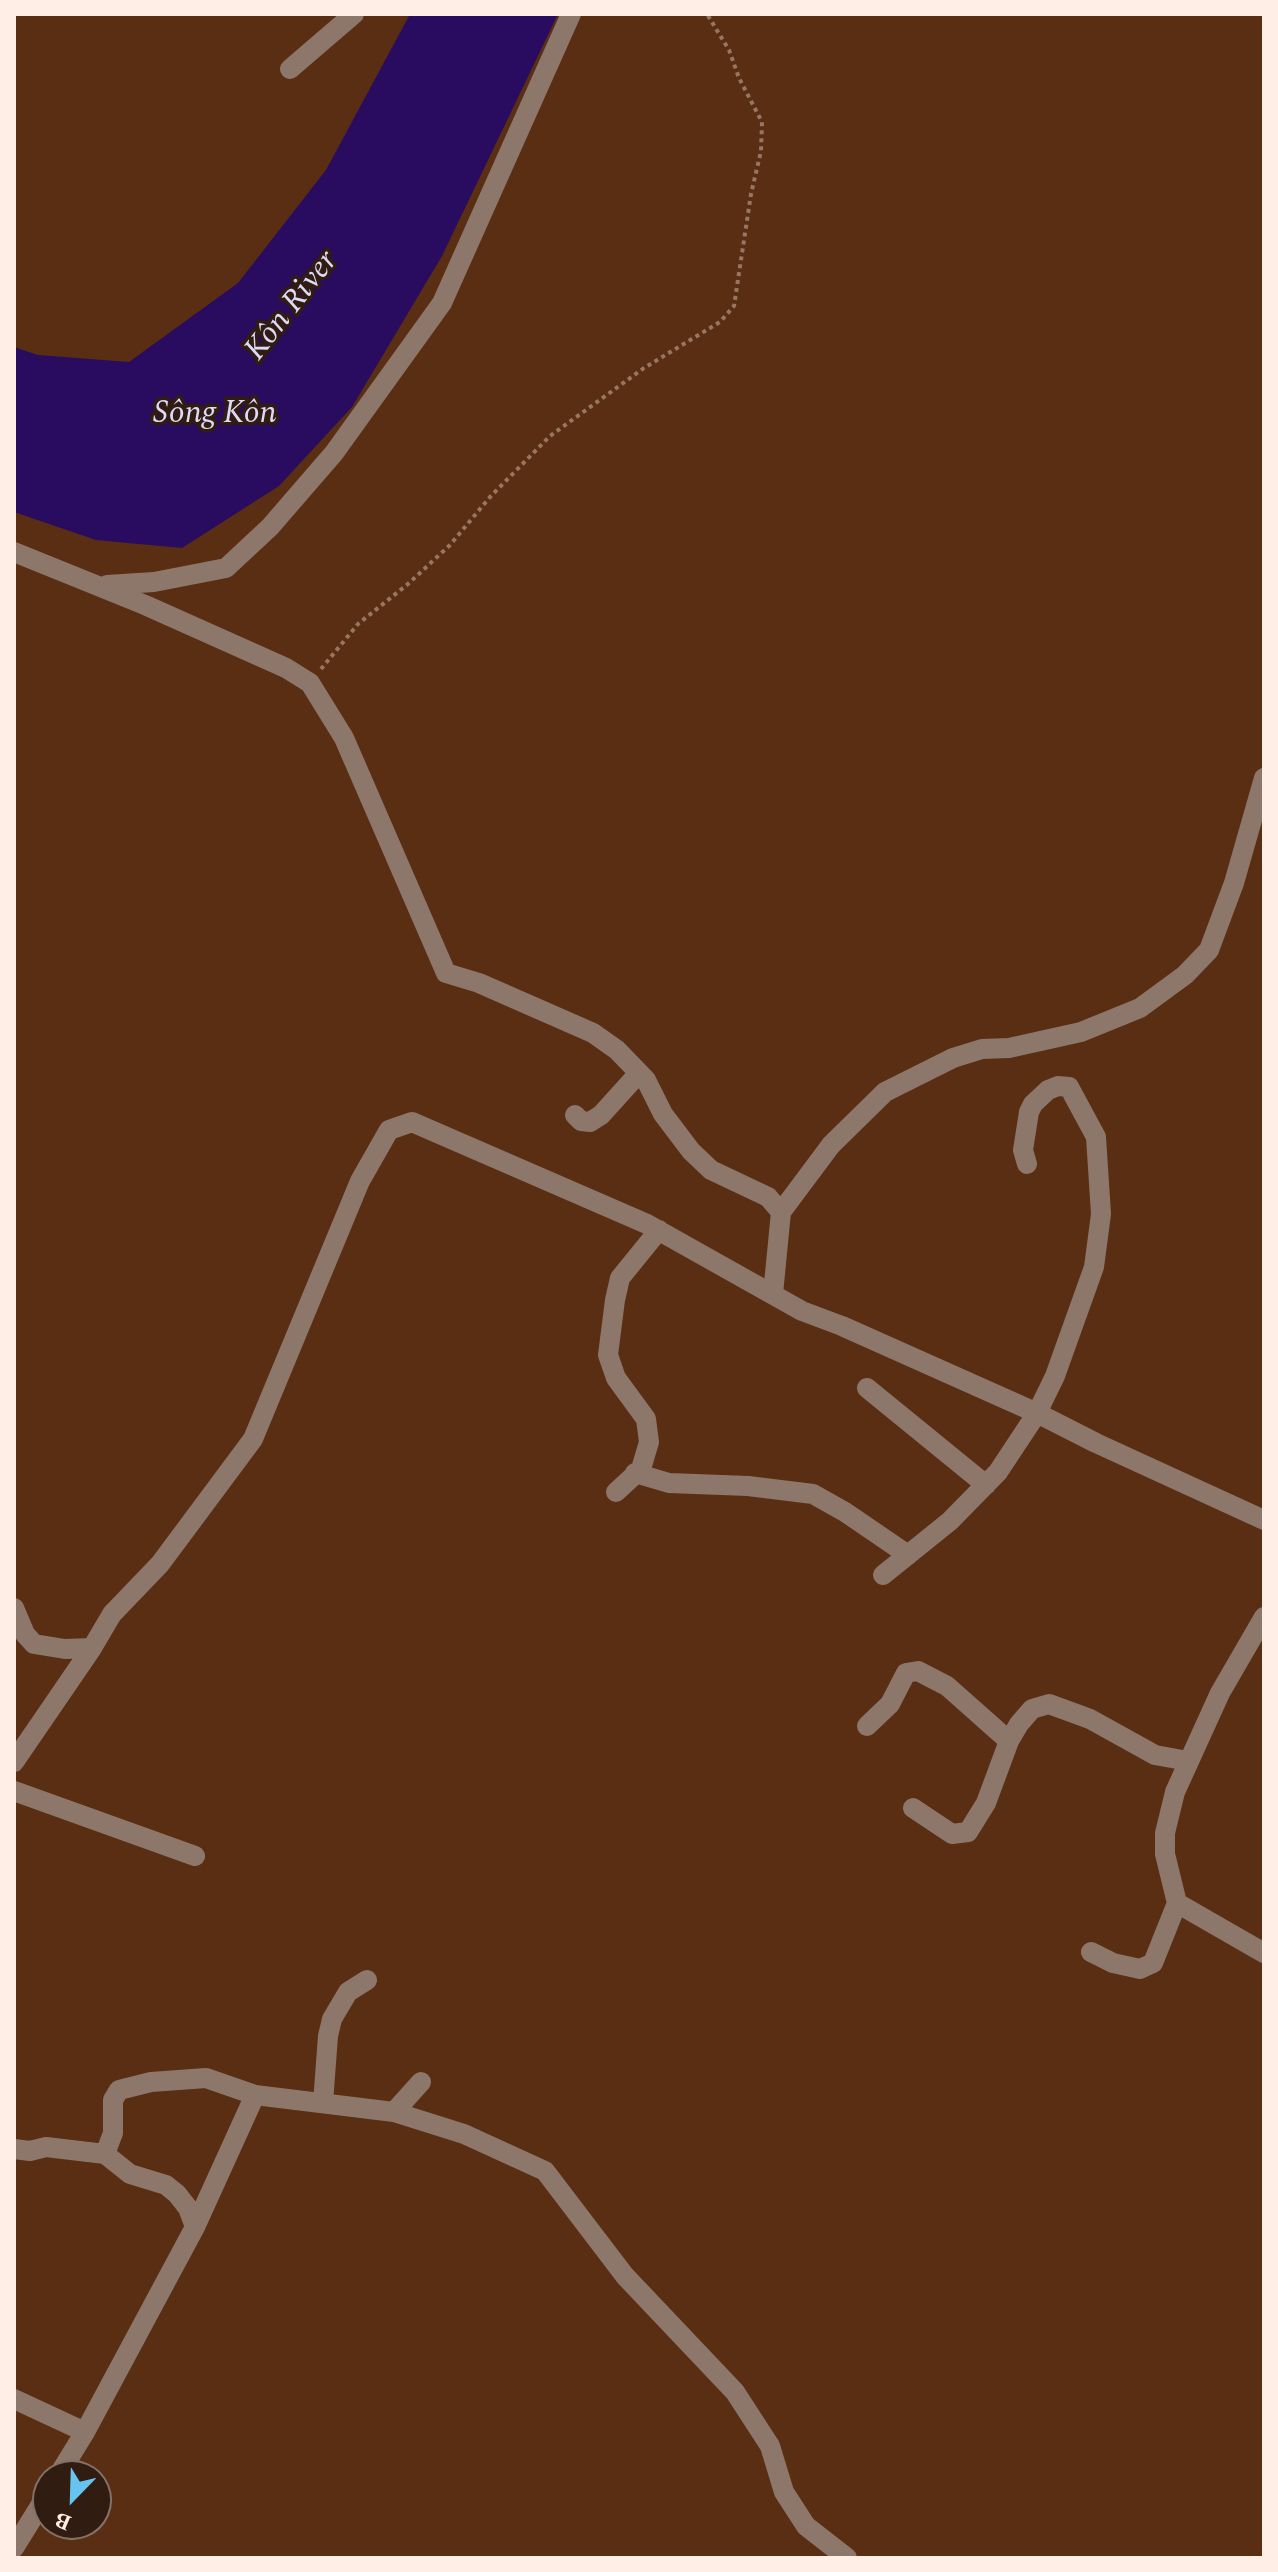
<!DOCTYPE html>
<html>
<head>
<meta charset="utf-8">
<style>
	body { margin:0 }
	#map { position:relative; width:1278px; height:2572px; overflow:hidden; background:#592e13; font-family:Spectral,serif }
	canvas { display:block }
	.frame { position:absolute; inset:0; border:16px solid #ffeee5; pointer-events:none }
	.north { position:absolute; left:32px; top:2460px; width:80px; height:80px; box-sizing:border-box; background:#301c11; border:2px solid #837066; border-radius:50%; rotate:203deg; font-size:22px; font-weight:700; line-height:32px; text-align:center; color:#ffeee5 }
	.north::after { content:''; display:block; margin:auto; width:28px; height:36px; background:#66c4ef; clip-path:polygon(50% 0,100% 100%,50% 72%,0 100%) }
</style>
</head>
<body>
<div id="map">
<canvas width="1278" height="2572"></canvas>
<div class="frame"></div>
<div class="north">B</div>
</div>
<script>
const ctx = document.querySelector('canvas').getContext('2d');
ctx.lineJoin = 'round';
function fillPath(path, color) { ctx.fillStyle = color; ctx.fill(path, 'evenodd'); }
const shape = rows => new Path2D(rows.map(r => 'M' + r).join(''));
function stroke(path, color, width, dash) { ctx.strokeStyle = color; ctx.lineWidth = width; ctx.lineCap = dash ? 'butt' : 'round'; ctx.setLineDash(dash || []); ctx.stroke(path); }
function label(font, color, halo, rows, align = 'center') {
  ctx.font = font + ' Spectral,serif'; ctx.lineWidth = 7; ctx.setLineDash([]); ctx.textBaseline = 'middle'; ctx.strokeStyle = halo; ctx.fillStyle = color; for (const [text, x, y, turn = 0] of rows) {
    ctx.save(); ctx.translate(x, y); ctx.rotate((+turn || 0) * Math.PI / 180); ctx.textAlign = isNaN(turn) ? turn : align; if (halo) ctx.strokeText(text, 0, 0); ctx.fillText(text, 0, 0); ctx.restore();
  }
}
const water = shape([
	[410,14,558,14,442,256,352,407,279,486,182,548,96,540,14,512,14,347,38,355,129,362,238,283,326,170]
]);
const path = shape([
	[321,669,358,624,408,584,450,545,490,497,550,436,644,368,720,322,734,306,751,194,761,151,762,122,739,78,729,50,707,14]
]);
const minor = shape([
	[290,69,354,14],
	[14,552,145,605,286,668,310,683,344,738,446,973,479,983,593,1033,617,1050,646,1080,663,1114,691,1151,711,1170,768,1197,781,1212,773,1294],
	[107,585,154,582,226,568,270,527,334,453,442,303,571,14],
	[575,1115,581,1121,590,1122,601,1115,639,1073],
	[781,1212,831,1145,885,1092,953,1058,982,1049,1009,1048,1081,1032,1140,1008,1185,975,1209,950,1234,883,1264,778],
	[867,1388,986,1485],
	[635,1473,669,1483,748,1486,813,1494,845,1512,908,1555],
	[616,1492,641,1469,649,1442,646,1419,616,1378,608,1355,615,1300,620,1278,659,1230],
	[883,1575,950,1521,998,1472,1037,1413,1055,1376,1094,1267,1101,1214,1096,1137,1069,1087,1058,1086,1048,1090,1033,1104,1029,1112,1023,1150,1027,1164],
	[14,1608,25,1634,34,1644,65,1649,92,1648],
	[867,1726,890,1704,906,1673,918,1671,947,1686,1009,1741],
	[14,1762,92,1648,112,1614,160,1564,253,1439,360,1181,389,1130,412,1122,647,1224,802,1311,842,1326,1037,1413,1096,1443,1264,1520],
	[14,1791,195,1856],
	[913,1808,952,1834,968,1832,986,1803,1009,1741,1019,1724,1032,1709,1049,1704,1090,1719,1155,1755,1188,1761],
	[1177,1903,1264,1953],
	[1091,1952,1113,1963,1140,1969,1153,1963,1177,1903,1165,1854,1165,1833,1175,1792,1220,1693,1264,1617],
	[323,2103,328,2036,332,2019,348,1992,367,1980],
	[394,2112,421,2082],
	[14,2149,30,2151,46,2147,105,2154,130,2174,166,2185,177,2194,188,2208,195,2227],
	[105,2154,113,2133,113,2100,119,2090,151,2082,206,2078,255,2095,394,2112,464,2134,545,2171,625,2276,735,2392,770,2446,784,2492,806,2526,847,2558],
	[14,2399,85,2432],
	[58,2476,85,2432,195,2227,255,2095],
	[14,2548,48,2493]
]);
const waterNames = [
	["Kôn River",293,307,-52],
	["Sông Kôn",215,416]
];
fillPath(water, '#290c60');
stroke(path, '#987762', 4, [4, 4]);
stroke(minor, '#8d776b', 20);
label('italic 32px', '#dcdaf7', '#301c11', waterNames);
</script>
</body>
</html>
